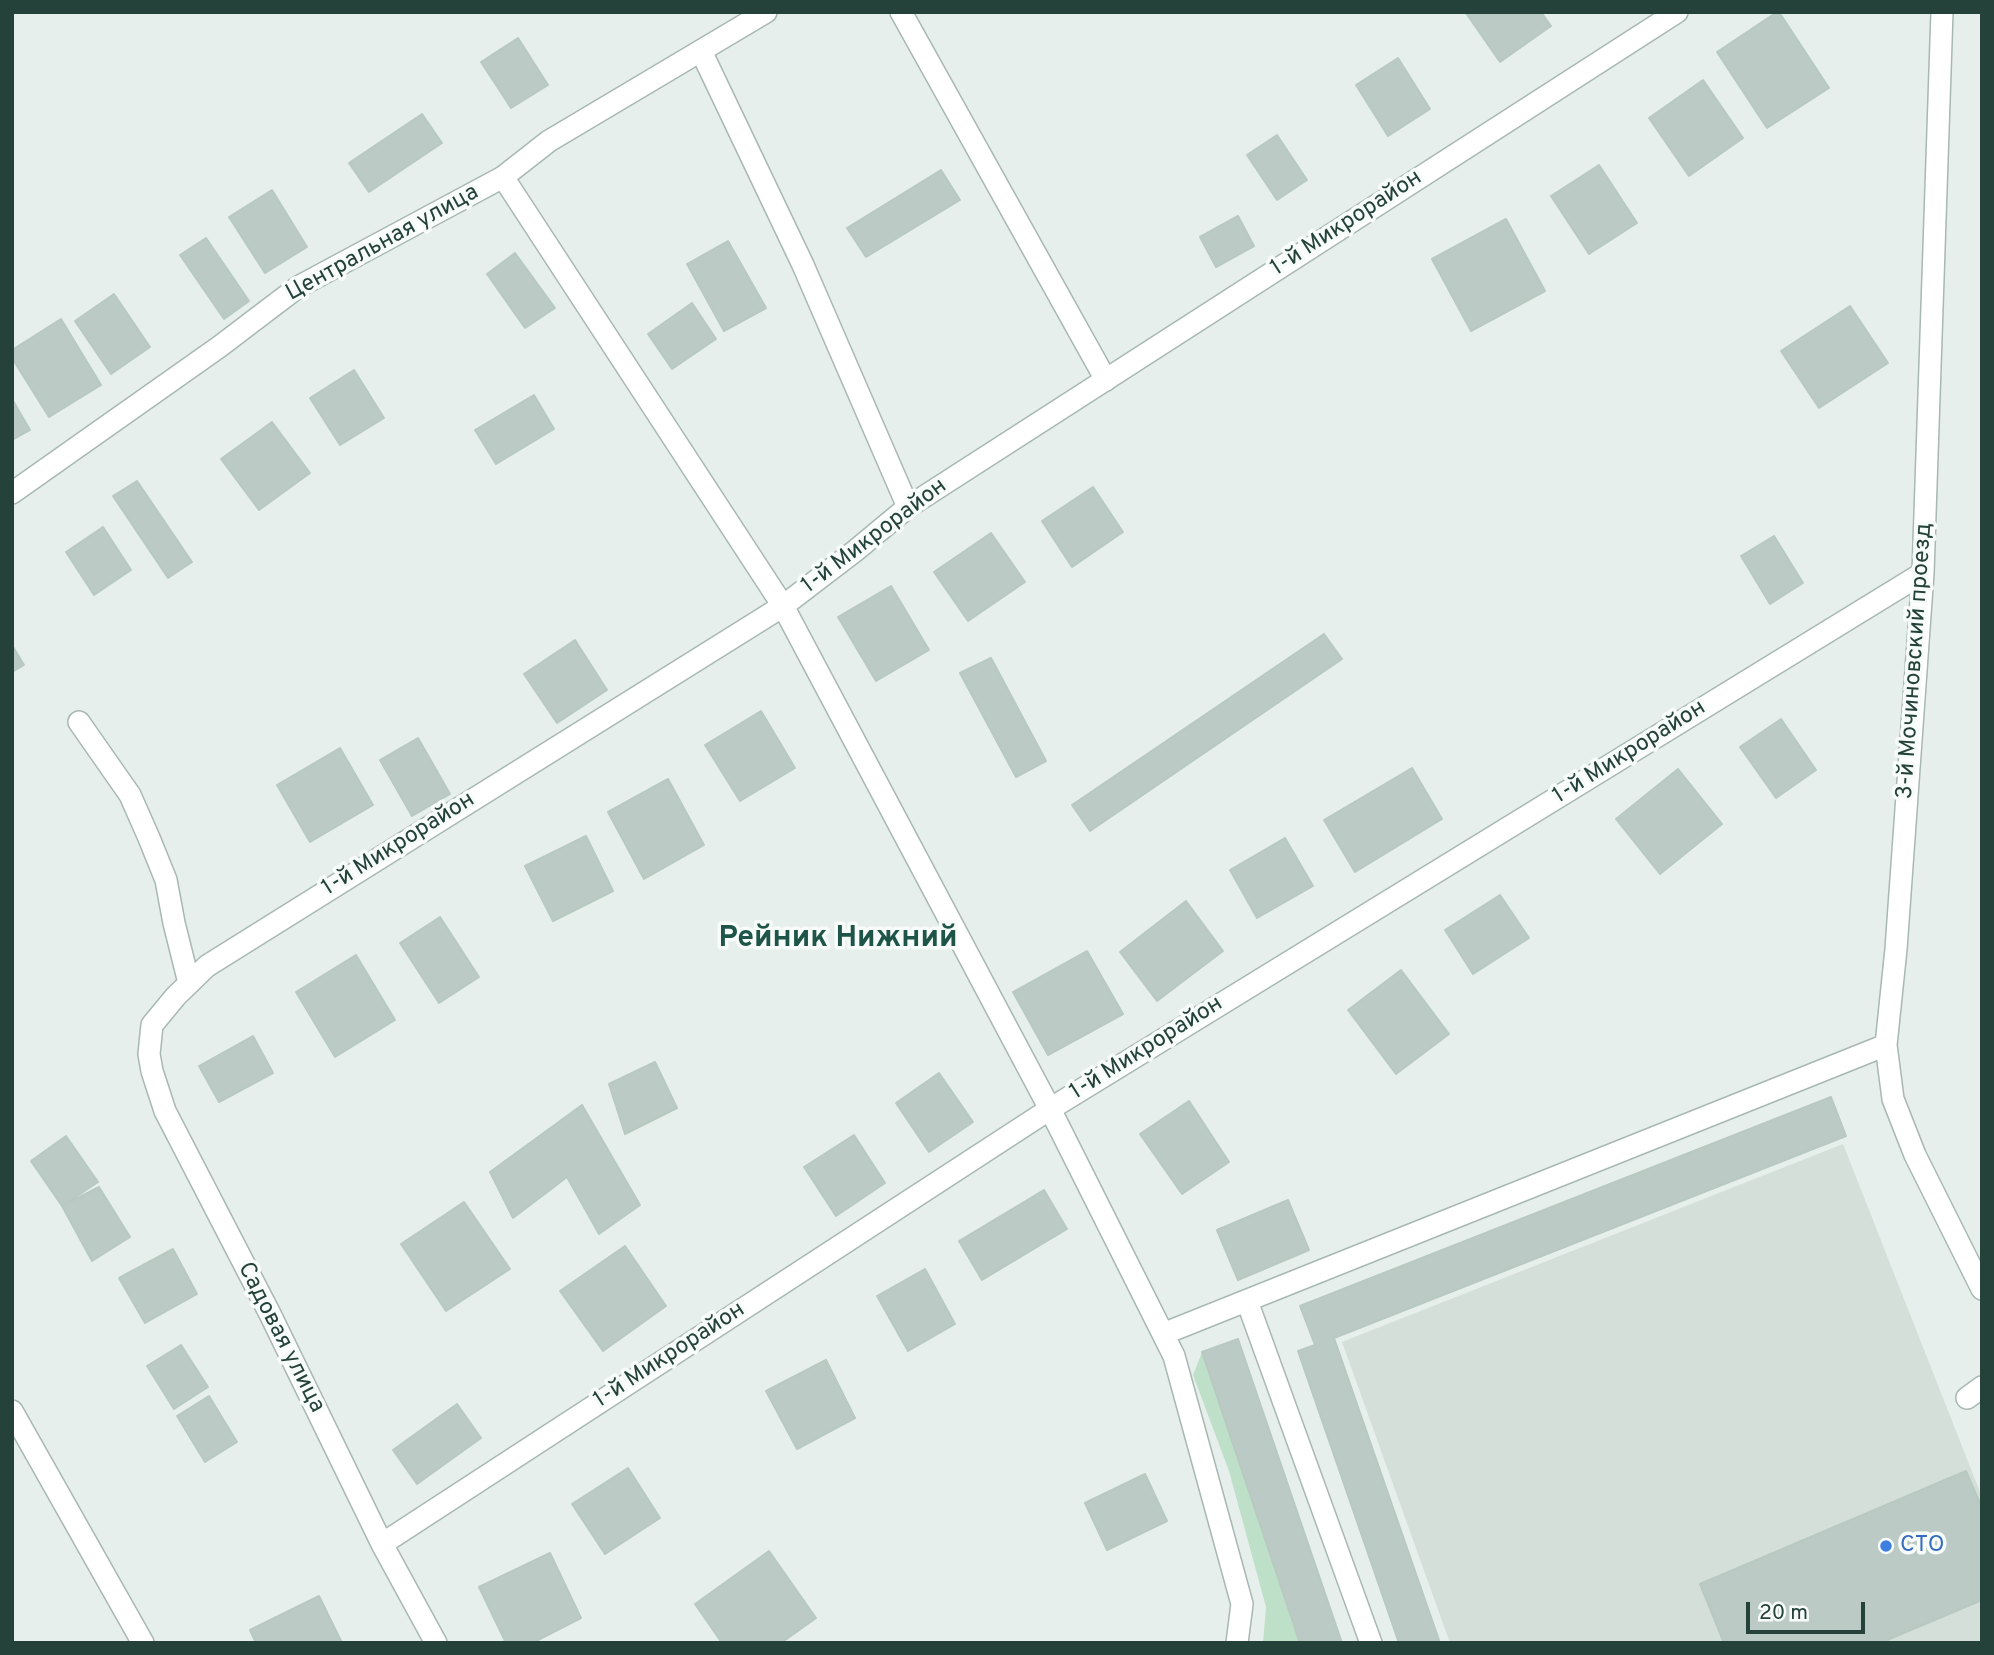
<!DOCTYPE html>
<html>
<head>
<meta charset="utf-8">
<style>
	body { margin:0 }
	#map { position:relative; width:1994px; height:1655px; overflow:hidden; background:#e6efeb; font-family:Overpass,sans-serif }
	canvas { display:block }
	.frame { position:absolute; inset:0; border:14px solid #24423a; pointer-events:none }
	.scale { position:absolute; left:1746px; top:1602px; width:119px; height:32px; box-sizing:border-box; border:4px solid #24423a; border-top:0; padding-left:9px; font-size:21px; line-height:24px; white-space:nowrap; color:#24423a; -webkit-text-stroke:5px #f7fbf9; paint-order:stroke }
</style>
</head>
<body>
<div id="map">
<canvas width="1994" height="1655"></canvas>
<div class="frame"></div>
<div class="scale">20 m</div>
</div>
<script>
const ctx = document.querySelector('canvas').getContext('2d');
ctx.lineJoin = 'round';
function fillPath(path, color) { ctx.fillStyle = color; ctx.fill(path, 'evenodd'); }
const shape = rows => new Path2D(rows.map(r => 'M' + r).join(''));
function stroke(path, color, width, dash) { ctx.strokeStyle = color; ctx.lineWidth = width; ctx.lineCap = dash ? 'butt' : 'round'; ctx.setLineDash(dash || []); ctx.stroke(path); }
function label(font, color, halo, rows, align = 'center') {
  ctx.font = font + ' Overpass,sans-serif'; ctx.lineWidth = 7; ctx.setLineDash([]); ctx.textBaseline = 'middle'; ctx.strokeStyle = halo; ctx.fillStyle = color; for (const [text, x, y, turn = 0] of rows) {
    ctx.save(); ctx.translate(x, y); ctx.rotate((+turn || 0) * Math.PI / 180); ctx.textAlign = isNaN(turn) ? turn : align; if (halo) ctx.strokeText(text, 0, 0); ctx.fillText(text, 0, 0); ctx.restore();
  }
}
const built = shape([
	[1843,1144,1982,1497,1982,1643,1450,1643,1342,1342]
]);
const green = shape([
	[1202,1352,1300,1643,1263,1643,1266,1607,1229,1471,1193,1375]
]);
const building = shape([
	[1541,12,1551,26,1500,62,1466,13,1541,12],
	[1777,12,1779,12,1829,88,1767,128,1717,52,1777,12],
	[518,38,548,85,511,108,481,62,518,38],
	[1398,58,1430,109,1388,136,1356,85,1398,58],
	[1703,80,1743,138,1689,176,1649,118,1703,80],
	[422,114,442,143,369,192,349,163,422,114],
	[1277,135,1307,180,1277,200,1247,155,1277,135],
	[1599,165,1637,223,1589,254,1551,196,1599,165],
	[941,170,960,200,866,257,847,228,941,170],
	[272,190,307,247,265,273,229,217,272,190],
	[1238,216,1254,246,1216,267,1200,237,1238,216],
	[1506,219,1545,291,1471,331,1432,259,1506,219],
	[206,238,249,301,224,319,180,255,206,238],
	[728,241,766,308,724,331,687,264,728,241],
	[515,253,555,308,525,328,487,274,515,253],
	[114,294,150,347,111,374,75,321,114,294],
	[692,303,716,339,672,369,648,334,692,303],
	[1850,306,1888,363,1819,408,1781,351,1850,306],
	[61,319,101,385,49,417,12,358,12,350,61,319],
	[354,370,384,418,340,445,310,398,354,370],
	[534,395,554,429,496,464,475,430,534,395],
	[12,399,30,430,12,440,12,399],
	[272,422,310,473,259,510,221,459,272,422],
	[137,481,192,562,168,578,113,496,137,481],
	[1093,487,1123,532,1072,567,1042,521,1093,487],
	[103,527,131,570,94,595,66,552,103,527],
	[991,533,1025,582,968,621,934,572,991,533],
	[1774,536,1803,583,1770,604,1741,556,1774,536],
	[891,586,929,650,876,681,838,617,891,586],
	[1324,634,1342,659,1090,831,1072,805,1324,634],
	[575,640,607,690,557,723,524,674,575,640],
	[12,645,24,665,12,672,12,645],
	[991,658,1046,761,1016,777,960,673,991,658],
	[761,711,795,768,740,801,705,745,761,711],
	[1781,719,1816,770,1776,798,1740,747,1781,719],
	[418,738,450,794,412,816,380,760,418,738],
	[340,748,373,805,310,842,277,785,340,748],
	[1412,768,1442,819,1355,872,1324,820,1412,768],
	[1678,769,1722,824,1660,874,1616,819,1678,769],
	[668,779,704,845,644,879,608,812,668,779],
	[586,836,613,891,553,921,525,866,586,836],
	[1285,838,1313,886,1257,918,1230,870,1285,838],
	[1500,895,1529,938,1473,974,1445,930,1500,895],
	[1186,901,1223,951,1157,1001,1120,952,1186,901],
	[440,917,479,977,439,1003,400,943,440,917],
	[1087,951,1123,1014,1048,1055,1013,992,1087,951],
	[356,955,395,1020,335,1057,296,992,356,955],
	[1401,970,1449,1034,1396,1074,1348,1010,1401,970],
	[253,1036,273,1073,219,1102,199,1066,253,1036],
	[655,1062,677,1108,625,1134,609,1084,655,1062],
	[939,1073,973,1122,929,1152,896,1103,939,1073],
	[1831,1097,1846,1136,1334,1338,1440,1643,1399,1643,1298,1351,1315,1345,1300,1306,1831,1097],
	[1189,1101,1229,1162,1182,1194,1140,1134,1189,1101],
	[582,1105,640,1205,599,1234,567,1177,513,1218,490,1172,582,1105],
	[854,1135,885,1183,836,1216,804,1167,854,1135],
	[66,1136,98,1182,62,1206,31,1161,66,1136],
	[99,1187,130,1237,92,1261,62,1206,99,1187],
	[1044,1190,1067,1229,982,1280,959,1241,1044,1190],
	[1288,1200,1309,1250,1238,1280,1217,1230,1288,1200],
	[464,1202,510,1269,446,1311,401,1244,464,1202],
	[625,1246,666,1306,603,1351,560,1291,625,1246],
	[173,1249,197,1294,145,1323,119,1278,173,1249],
	[925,1269,955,1324,908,1351,877,1296,925,1269],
	[1238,1339,1342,1643,1300,1643,1202,1352,1238,1339],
	[181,1345,208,1387,174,1409,147,1366,181,1345],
	[826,1360,855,1418,797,1449,766,1391,826,1360],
	[209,1396,237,1442,205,1462,177,1416,209,1396],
	[457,1404,481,1438,417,1484,393,1450,457,1404],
	[628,1468,660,1518,605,1554,572,1504,628,1468],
	[1966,1471,1982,1508,1982,1600,1880,1643,1724,1643,1700,1584,1966,1471],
	[1145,1474,1167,1521,1107,1550,1085,1503,1145,1474],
	[769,1551,816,1618,781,1643,722,1643,695,1604,769,1551],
	[550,1553,581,1618,532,1643,506,1643,479,1587,550,1553],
	[319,1596,342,1643,256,1643,250,1630,319,1596]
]);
const lane = shape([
	[901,12,1106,380],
	[701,51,803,265,908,507],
	[503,177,783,606,1050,1109],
	[79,722,130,795,149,838,166,880,174,923,189,983],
	[1247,1301,1371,1643],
	[1967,1398,1982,1387],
	[12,1411,143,1643]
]);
const street = shape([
	[1942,12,1923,573,1896,949,1886,1045,1893,1099,1915,1155,1982,1289],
	[12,493,219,347,298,287,503,177,549,141,766,12],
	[1050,1109,1174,1356,1242,1604,1237,1643],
	[1163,1334,1886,1045],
	[382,1544,1050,1109,1923,573],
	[436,1643,382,1544,270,1314,165,1111,152,1071,149,1054,152,1025,176,996,207,966,783,606,855,551,908,507,1677,12]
]);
const markers = [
	[1886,1546,7,"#3f7fe0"]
];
const streetNames = [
	["1-й Микрорайон",1347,224,-33],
	["Центральная улица",383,244,-29],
	["1-й Микрорайон",875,537,-37],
	["3-й Мочиновский проезд",1916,661,-86],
	["1-й Микрорайон",1630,753,-32],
	["1-й Микрорайон",399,845,-32],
	["1-й Микрорайон",1147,1049,-32],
	["Садовая улица",280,1338,63],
	["1-й Микрорайон",670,1356,-33]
];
const shopNames = [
	["СТО",1900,1546]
];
const districtNames = [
	["Рейник Нижний",838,940]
];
fillPath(built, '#d4dfda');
fillPath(green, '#bfe0c8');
fillPath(building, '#bbcac4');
stroke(building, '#b8c9c2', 2);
stroke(lane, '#a8b8b2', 24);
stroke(street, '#a8b8b2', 24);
stroke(lane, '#fff', 21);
stroke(street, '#fff', 21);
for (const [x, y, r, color] of markers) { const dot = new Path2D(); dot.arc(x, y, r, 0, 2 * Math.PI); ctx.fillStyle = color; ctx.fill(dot); stroke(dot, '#f7fbf9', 2.5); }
label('23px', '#24423a', '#f7fbf9', streetNames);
label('23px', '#366cbe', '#f7fbf9', shopNames, 'left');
label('bold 30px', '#1f5548', '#f7fbf9', districtNames);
</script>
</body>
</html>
